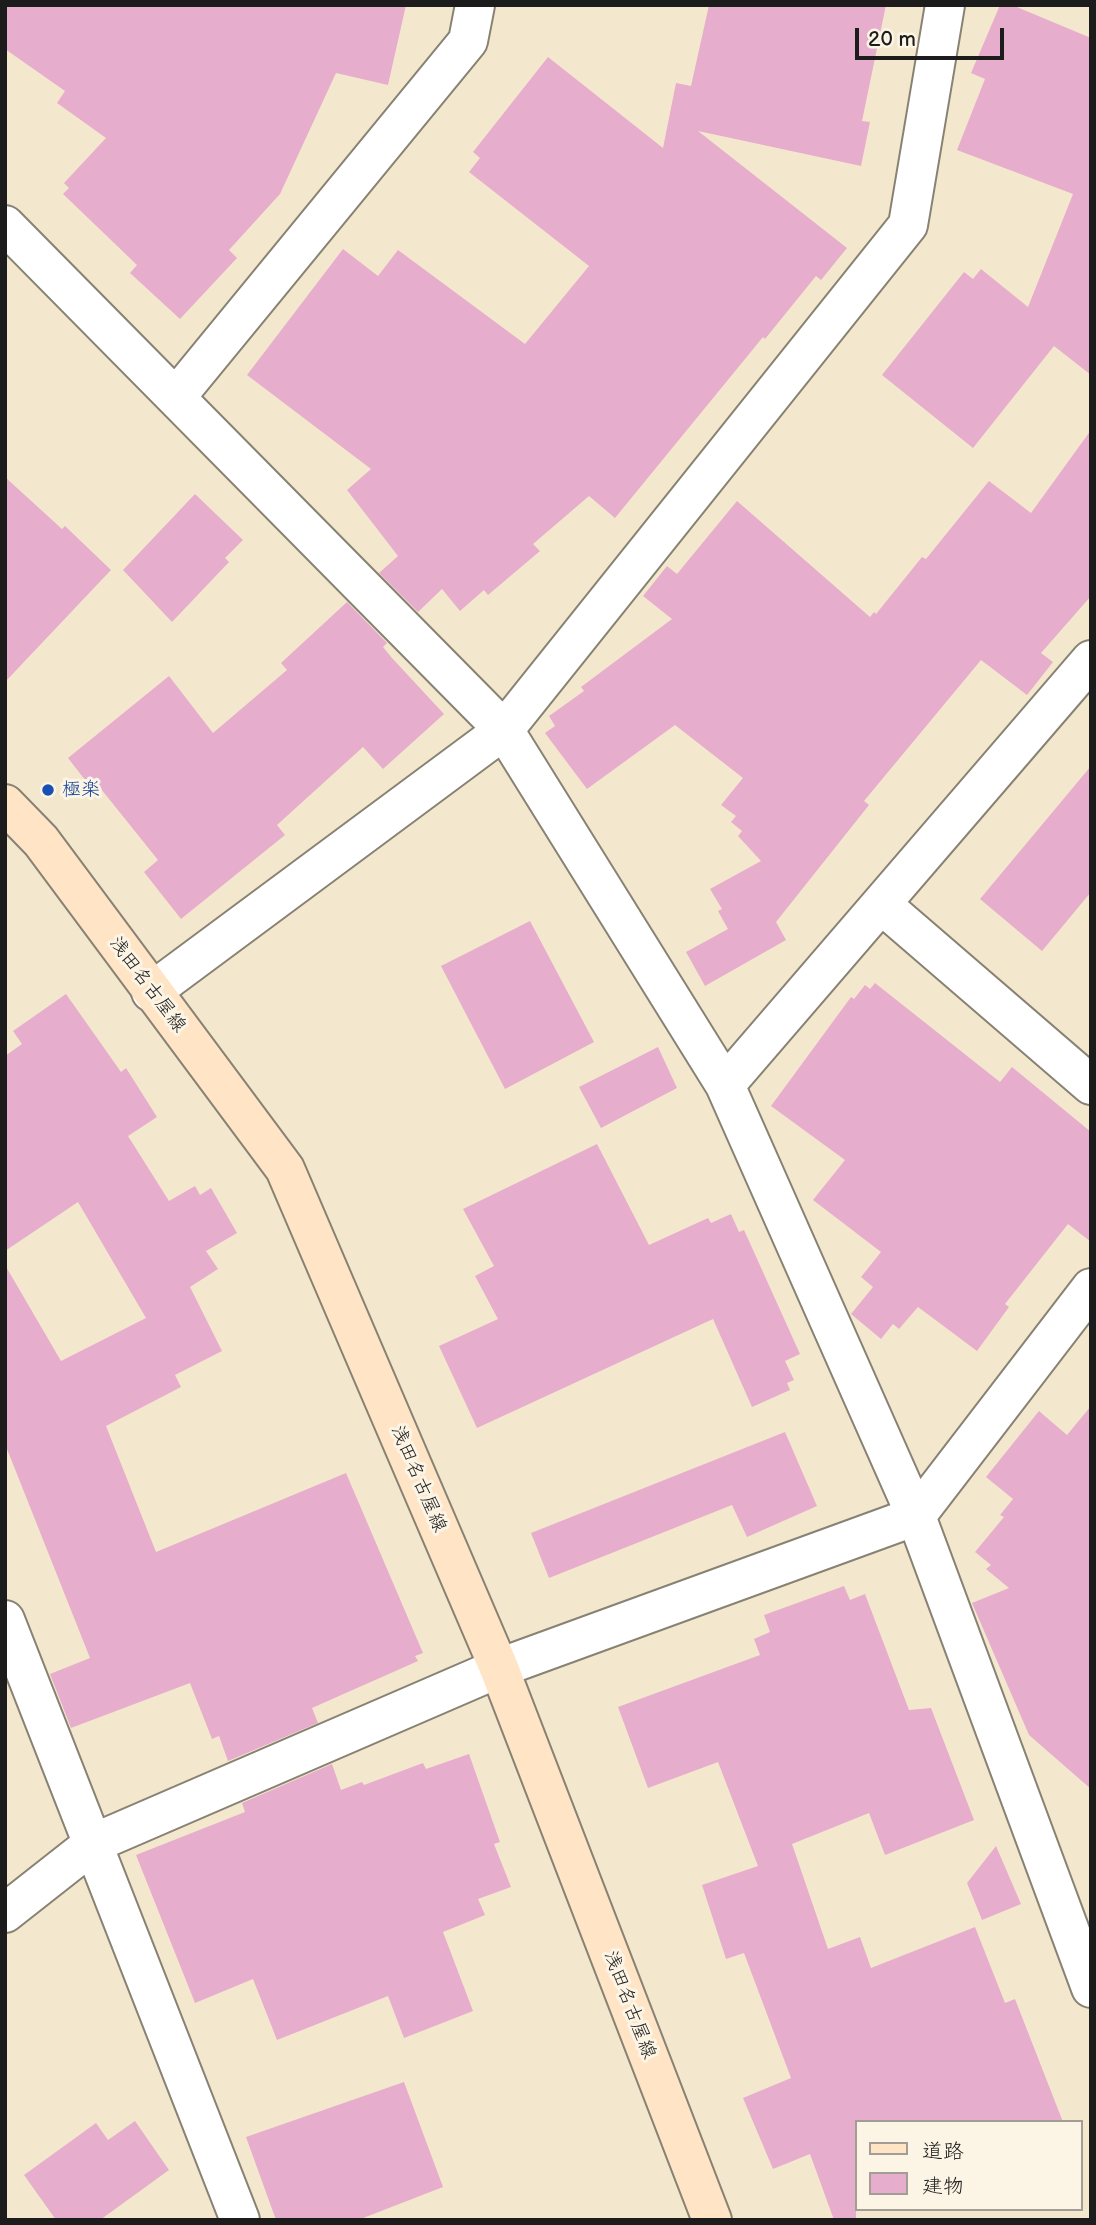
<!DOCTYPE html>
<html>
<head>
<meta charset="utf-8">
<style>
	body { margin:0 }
	#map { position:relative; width:1096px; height:2225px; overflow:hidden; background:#f3e8cd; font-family:"Balsamiq Sans","Klee One",sans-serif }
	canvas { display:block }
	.frame { position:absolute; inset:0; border:7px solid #1c1c1c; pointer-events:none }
	.legend { position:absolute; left:855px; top:2120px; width:228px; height:91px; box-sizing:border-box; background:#fcf5e5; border:2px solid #a29e95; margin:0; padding:9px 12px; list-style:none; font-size:21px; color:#1c1c1c }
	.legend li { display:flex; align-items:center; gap:14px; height:35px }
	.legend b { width:35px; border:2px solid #a29e95 }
	.scale { position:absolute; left:855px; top:28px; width:149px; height:32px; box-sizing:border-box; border:4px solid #1c1c1c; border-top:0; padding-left:9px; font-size:21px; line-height:24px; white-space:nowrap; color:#1c1c1c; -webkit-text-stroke:5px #fcf5e5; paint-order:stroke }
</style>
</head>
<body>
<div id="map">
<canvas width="1096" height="2225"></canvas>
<div class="frame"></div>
<ul class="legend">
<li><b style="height:9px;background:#ffe4c6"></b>道路</li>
<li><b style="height:19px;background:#e7adcd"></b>建物</li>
</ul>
<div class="scale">20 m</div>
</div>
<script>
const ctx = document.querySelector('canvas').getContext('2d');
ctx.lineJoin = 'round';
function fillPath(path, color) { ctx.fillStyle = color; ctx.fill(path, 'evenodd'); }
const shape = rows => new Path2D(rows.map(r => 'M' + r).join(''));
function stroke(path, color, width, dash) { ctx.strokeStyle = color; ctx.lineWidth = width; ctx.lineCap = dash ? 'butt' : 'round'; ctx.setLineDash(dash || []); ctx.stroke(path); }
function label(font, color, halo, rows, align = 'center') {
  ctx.font = font + ' "Balsamiq Sans","Klee One",sans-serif'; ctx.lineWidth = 6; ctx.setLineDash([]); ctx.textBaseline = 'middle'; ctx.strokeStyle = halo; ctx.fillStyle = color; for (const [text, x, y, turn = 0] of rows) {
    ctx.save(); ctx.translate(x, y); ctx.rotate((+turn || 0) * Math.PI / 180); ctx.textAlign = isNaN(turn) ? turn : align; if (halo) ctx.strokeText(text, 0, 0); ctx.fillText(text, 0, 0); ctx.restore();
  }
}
const building = shape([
	[5,5,406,5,388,85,336,73,280,194,229,250,237,258,180,319,130,273,137,265,63,194,69,188,64,183,106,138,57,103,65,91,5,49],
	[709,5,886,5,862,121,870,122,861,166,698,131,847,248,821,280,816,276,765,339,763,337,615,518,589,496,533,544,540,551,488,595,484,590,460,611,442,589,418,612,379,573,398,556,347,490,371,469,247,375,343,249,378,276,398,250,525,344,589,266,469,172,480,158,473,152,548,57,663,148,676,83,691,86],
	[1000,5,1012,5,1091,38,1091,375,1054,346,973,448,882,375,964,272,973,279,981,269,1028,307,1073,194,957,150,985,79,971,73],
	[1091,430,1091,596,1041,653,1053,662,1027,695,981,660,864,801,869,805,776,922,786,940,705,986,686,952,728,929,718,911,722,909,710,889,761,861,738,836,742,831,731,822,736,816,721,805,743,778,675,725,587,789,545,733,555,726,549,716,584,691,581,687,672,619,643,596,667,566,677,574,737,501,870,617,874,612,876,614,922,557,926,559,989,481,1031,513],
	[5,477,62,529,65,526,111,570,5,682],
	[195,494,243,540,225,558,229,562,172,622,123,570],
	[347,602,387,643,383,647,392,658,444,714,383,769,363,747,277,825,285,835,181,919,144,872,158,860,97,784,92,789,68,758,169,676,213,733,287,670,281,663],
	[1091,766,1091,892,1042,951,980,899],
	[530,921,594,1042,505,1089,441,966],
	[875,983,1000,1082,1012,1067,1091,1132,1091,1242,1068,1224,1005,1304,1009,1307,977,1351,918,1307,899,1329,893,1324,881,1339,851,1314,873,1287,861,1277,881,1252,813,1200,845,1160,771,1106,851,997,854,999,865,985,870,989],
	[66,994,121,1072,126,1068,157,1117,128,1136,169,1201,195,1186,200,1195,211,1188,237,1233,206,1251,218,1269,190,1287,222,1351,175,1375,181,1387,106,1426,156,1552,346,1473,423,1653,415,1656,418,1661,312,1708,318,1723,228,1761,219,1736,212,1739,190,1683,71,1728,50,1674,90,1658,5,1444,5,1265,61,1361,146,1318,78,1202,5,1251,5,1056,22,1044,13,1031],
	[658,1047,677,1088,601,1128,579,1087],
	[597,1144,649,1245,708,1218,711,1223,731,1214,739,1232,744,1230,800,1354,785,1361,794,1380,787,1383,790,1390,752,1407,713,1319,477,1428,439,1346,498,1319,475,1276,494,1266,463,1209],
	[1091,1406,1091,1789,1029,1735,972,1603,1009,1588,986,1569,991,1565,975,1552,1004,1517,1000,1515,1013,1499,986,1477,1039,1411,1067,1435],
	[785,1432,817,1506,747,1537,732,1505,549,1578,531,1533],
	[844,1586,850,1600,865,1594,909,1710,931,1708,974,1820,885,1855,869,1813,792,1844,828,1949,860,1937,871,1968,975,1927,1005,2003,1015,1999,1063,2122,856,2122,856,2220,834,2220,810,2154,773,2169,743,2098,791,2078,744,1953,726,1959,702,1885,758,1866,718,1762,648,1788,618,1707,760,1655,754,1639,770,1632,764,1615],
	[469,1754,500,1842,494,1844,511,1887,478,1899,485,1915,443,1932,473,2011,404,2038,388,1996,277,2040,253,1979,195,2003,136,1855,245,1812,242,1803,332,1764,341,1790,362,1782,364,1785,423,1763,426,1769],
	[996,1846,1021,1904,982,1920,967,1883],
	[404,2082,443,2187,358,2220,276,2220,246,2137],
	[135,2121,169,2170,100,2220,56,2220,24,2175,96,2123,108,2140]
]);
const street = shape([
	[5,225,504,730,725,1085,916,1516,1091,1988],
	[176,397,468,41,475,5],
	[881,904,1091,1085],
	[151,992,504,730,908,225,945,5],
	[725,1085,1091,660],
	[5,1620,240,2220],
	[5,1913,94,1843,499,1668,916,1516,1091,1288]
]);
const secondary = shape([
	[5,804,41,841,285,1169,499,1668,712,2220]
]);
const markers = [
	[48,790,7,"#1a4fb4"]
];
const transitNames = [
	["極楽",62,790]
];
const streetNames = [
	["浅田名古屋線",147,985,53],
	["浅田名古屋線",418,1479,67],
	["浅田名古屋線",629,2005,69]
];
fillPath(building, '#e7adcd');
stroke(street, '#888274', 42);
stroke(secondary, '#888274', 42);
stroke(street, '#fff', 38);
stroke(secondary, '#ffe4c6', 38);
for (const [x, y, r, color] of markers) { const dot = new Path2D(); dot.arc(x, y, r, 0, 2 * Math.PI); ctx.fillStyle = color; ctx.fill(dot); stroke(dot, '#fcf5e5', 2.5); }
label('19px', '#164399', '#fcf5e5', transitNames, 'left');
label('19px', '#1c1c1c', '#fcf5e5', streetNames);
</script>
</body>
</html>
